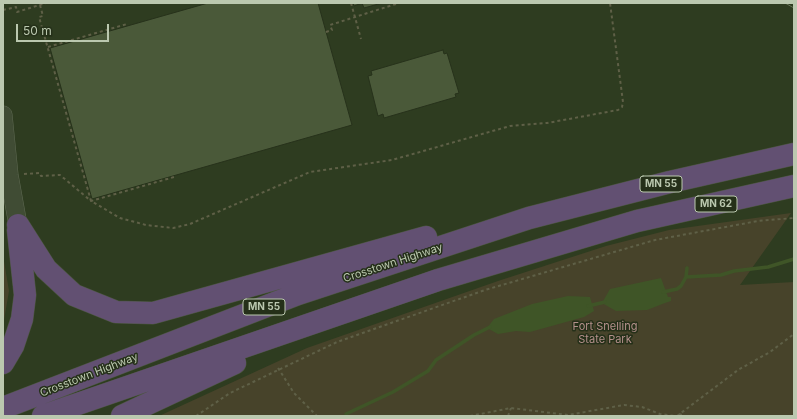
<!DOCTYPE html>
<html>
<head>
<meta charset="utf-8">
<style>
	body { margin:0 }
	#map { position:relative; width:797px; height:419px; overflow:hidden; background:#2e3c20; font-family:Inter,sans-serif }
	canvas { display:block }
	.frame { position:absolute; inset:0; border:4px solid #bbc8af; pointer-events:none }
	.scale { position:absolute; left:16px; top:24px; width:93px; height:18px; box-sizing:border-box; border:2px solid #bbc8af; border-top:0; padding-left:5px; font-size:12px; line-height:14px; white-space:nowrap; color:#bbc8af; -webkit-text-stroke:3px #253019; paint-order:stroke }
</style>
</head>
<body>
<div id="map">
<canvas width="797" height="419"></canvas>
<div class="frame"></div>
<div class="scale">50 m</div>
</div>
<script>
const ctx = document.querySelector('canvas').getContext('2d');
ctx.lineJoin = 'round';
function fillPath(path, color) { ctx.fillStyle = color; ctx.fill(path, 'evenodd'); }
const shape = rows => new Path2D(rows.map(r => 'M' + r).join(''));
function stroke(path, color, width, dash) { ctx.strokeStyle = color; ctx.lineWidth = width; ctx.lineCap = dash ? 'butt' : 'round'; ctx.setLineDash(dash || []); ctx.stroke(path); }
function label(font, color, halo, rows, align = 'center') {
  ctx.font = font + ' Inter,sans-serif'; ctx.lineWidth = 3; ctx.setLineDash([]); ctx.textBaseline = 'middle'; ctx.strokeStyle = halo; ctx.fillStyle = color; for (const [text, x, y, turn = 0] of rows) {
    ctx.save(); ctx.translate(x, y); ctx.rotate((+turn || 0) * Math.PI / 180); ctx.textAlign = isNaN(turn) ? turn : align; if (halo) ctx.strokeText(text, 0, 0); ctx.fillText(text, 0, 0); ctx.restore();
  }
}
const green = shape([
	[791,213,740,285,794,282,794,416,159,416,307,348,498,281,606,246,669,230],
	[3,255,9,291,3,326]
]);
const water = shape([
	[661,278,668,297,671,297,671,301,665,303,647,310,616,311,602,303,610,289],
	[568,296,590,297,594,311,584,317,530,332,516,331,498,334,487,328,494,319,532,304]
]);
const stream = shape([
	[686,277,687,268],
	[663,292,677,289,681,286,686,277,721,275,734,271,768,267,794,259],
	[588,306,605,302],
	[346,414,393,392,428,371,436,360,474,335,490,327]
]);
const building = shape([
	[208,3,318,3,352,125,92,199,50,48,208,3],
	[353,3,382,3,364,8,362,3,354,6,353,3],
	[443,50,444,54,447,53,459,93,455,94,456,97,384,118,383,114,378,116,368,76,372,75,371,71,443,50]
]);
const path = shape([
	[351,3,361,39],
	[40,5,43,16,39,17,91,201,120,218,146,225,173,228,190,224,310,172,392,160,510,126,547,123,618,110,622,107,623,102,610,3],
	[3,10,16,7,17,12,46,3],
	[326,32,332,30,330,25,399,3],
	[48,47,127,24],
	[24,174,40,173,41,176,60,175,91,201,174,177],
	[278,368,294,393,317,416],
	[679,414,685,416],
	[196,416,230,393,337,342,485,290,655,240,758,221,794,218],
	[470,416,511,408,568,415,624,405,642,407,660,414,675,416],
	[508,416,511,408],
	[677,416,738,370,770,352,794,334]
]);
const minor = shape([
	[3,115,9,175,18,225]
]);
const highway = shape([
	[18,225,46,269,74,295,116,312,153,313,426,237],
	[3,363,13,346,22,319,25,295,18,230],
	[3,408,298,294,529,218,670,182,794,154],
	[43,416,438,280,637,221,794,186],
	[122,416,235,363]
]);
const tram = shape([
	[785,3,794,8]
]);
const shields = [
	[661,184,42],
	[716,204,42],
	[264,307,42]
];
const shieldNames = [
	["MN 55",661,184],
	["MN 62",716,204],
	["MN 55",264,307]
];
const streetNames = [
	["Crosstown Highway",393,263,-18],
	["Crosstown Highway",89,375,-21]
];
const parkNames = [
	["Fort Snelling",605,327],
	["State Park",605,340]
];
fillPath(green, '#47432a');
fillPath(water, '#3f5527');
stroke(stream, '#3f5527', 3.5);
fillPath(building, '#4a5939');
stroke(building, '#27321b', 1);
stroke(minor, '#5e6952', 19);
stroke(highway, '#4b563f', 23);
stroke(path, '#5f6047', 2, [3, 3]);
stroke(minor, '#404c34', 18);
stroke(highway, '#625072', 22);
stroke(tram, '#657355', 1);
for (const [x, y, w] of shields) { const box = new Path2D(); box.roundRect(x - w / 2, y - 8, w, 16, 3); ctx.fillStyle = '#253019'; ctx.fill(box); stroke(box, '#bbc8af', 1); }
label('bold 10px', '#bbc8af', null, shieldNames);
label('11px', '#bbc8af', '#253019', streetNames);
label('11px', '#b4908b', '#253019', parkNames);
</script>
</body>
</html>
